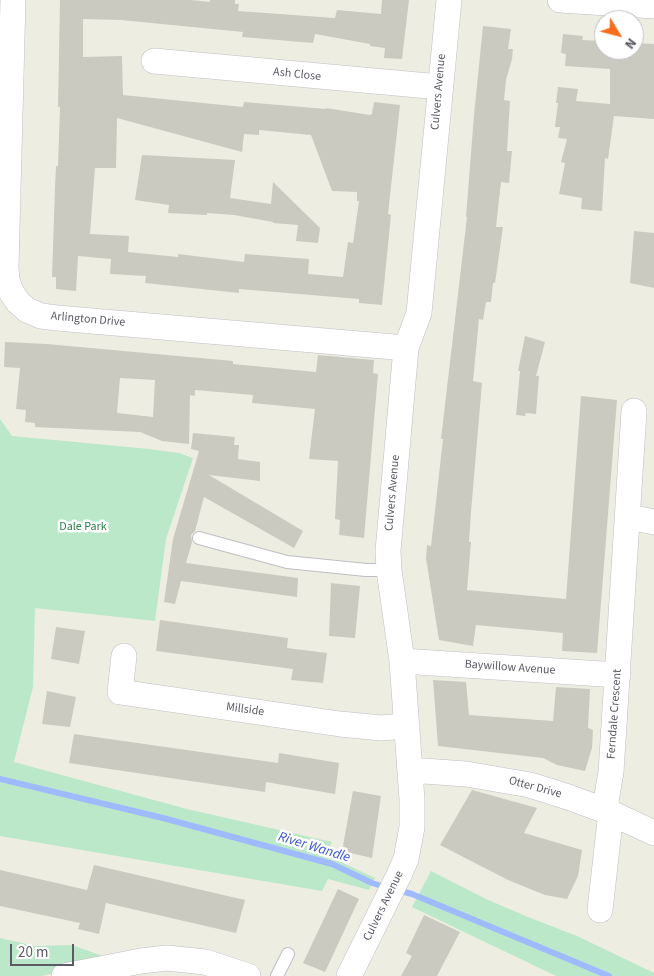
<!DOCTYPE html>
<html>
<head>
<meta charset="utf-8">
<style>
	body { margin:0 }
	#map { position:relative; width:654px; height:976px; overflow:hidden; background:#edeee1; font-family:"Source Sans 3",sans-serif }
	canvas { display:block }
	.north { position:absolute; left:594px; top:10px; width:50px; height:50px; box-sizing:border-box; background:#fff; border:1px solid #bdbdc1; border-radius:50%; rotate:127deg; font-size:14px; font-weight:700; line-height:20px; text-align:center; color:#5a5b64 }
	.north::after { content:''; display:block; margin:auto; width:18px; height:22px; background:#f96d1c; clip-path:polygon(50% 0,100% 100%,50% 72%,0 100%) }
	.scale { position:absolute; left:10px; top:944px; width:64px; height:22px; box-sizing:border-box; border:2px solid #5a5b64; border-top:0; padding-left:6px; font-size:15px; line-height:18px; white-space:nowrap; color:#5a5b64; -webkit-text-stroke:4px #fff; paint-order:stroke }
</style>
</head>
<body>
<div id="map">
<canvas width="654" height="976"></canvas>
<div class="north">N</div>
<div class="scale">20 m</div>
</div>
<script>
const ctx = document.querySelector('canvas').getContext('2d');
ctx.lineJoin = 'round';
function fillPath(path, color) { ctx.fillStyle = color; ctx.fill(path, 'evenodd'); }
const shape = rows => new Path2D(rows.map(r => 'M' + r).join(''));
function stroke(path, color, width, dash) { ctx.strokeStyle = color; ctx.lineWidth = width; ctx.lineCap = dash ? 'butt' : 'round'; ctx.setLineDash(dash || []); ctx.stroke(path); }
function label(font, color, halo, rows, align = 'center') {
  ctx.font = font + ' "Source Sans 3",sans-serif'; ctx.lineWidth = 5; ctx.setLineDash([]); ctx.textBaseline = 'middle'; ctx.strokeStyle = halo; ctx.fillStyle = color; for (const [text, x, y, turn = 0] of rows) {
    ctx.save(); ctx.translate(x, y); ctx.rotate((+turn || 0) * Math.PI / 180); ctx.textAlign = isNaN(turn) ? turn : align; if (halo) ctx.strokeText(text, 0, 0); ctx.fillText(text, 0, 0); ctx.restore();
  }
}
const green = shape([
	[0,419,12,436,149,449,179,453,193,458,166,539,155,621,35,608,33,687,14,762,187,809,332,842,326,855,375,878,369,890,328,879,322,891,0,836],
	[431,871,486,899,528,917,577,936,654,973,654,976,556,976,412,907],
	[0,938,35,946,72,945,111,959,42,976,0,976]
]);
const stream = shape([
	[0,779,163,818,332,864,372,883,388,888],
	[398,890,412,894,609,976]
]);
const building = shape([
	[60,0,191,0,210,2,210,0,235,0,235,4,239,4,238,11,335,18,337,10,381,14,382,0,409,0,402,59,384,58,385,48,370,46,370,44,315,34,313,43,242,37,243,32,121,20,83,19,83,57,122,56,123,95,243,107,244,102,326,109,326,108,370,115,372,114,374,102,400,105,388,214,391,215,382,305,359,303,359,299,239,289,239,293,145,283,146,276,110,274,111,259,78,256,76,291,56,289,56,277,52,277,55,187,56,166,58,166,60,107,58,107],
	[117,118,242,152,244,134,259,135,259,130,311,135,332,191,357,192,357,201,359,201,353,243,348,242,343,277,308,274,309,259,245,254,244,262,178,254,178,257,128,252,129,236,90,234,95,168,116,168],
	[483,26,511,29,508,49,513,49,512,59,506,80,504,100,510,101,507,151,512,151,509,183,501,182,496,227,503,227,495,283,493,283,491,302,486,302,483,320,479,319,473,381,482,383,471,512,469,542,471,542,467,590,566,599,581,396,617,400,597,653,562,651,563,633,476,625,473,646,439,640,426,558,427,545,431,546,443,439,441,439,467,217,466,217,474,115],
	[563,34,583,36,582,40,604,41,604,50,634,50,634,43,654,44,654,119,614,116,608,159,605,158,602,211,581,209,582,198,559,194,565,163,561,162,567,139,558,138,560,127,555,127,558,103,556,103,558,87,578,89,576,101,610,104,610,69,565,66,566,54,561,53],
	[142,155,235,160,230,198,271,204,273,182,320,228,318,243,296,241,298,225,273,223,273,222,234,215,207,213,207,215,168,213,169,205,135,200],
	[634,231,654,233,654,288,630,283],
	[525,336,545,342,536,376,539,376,536,414,526,413,525,416,516,415,520,371,518,371],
	[5,342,47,344,233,361,233,364,316,372,318,355,374,360,373,373,378,374,364,538,339,535,340,520,335,519,338,461,309,459,315,409,252,403,253,395,195,390,195,396,190,395,189,444,162,441,140,432,35,427,35,423,25,422,26,410,16,409,20,368,4,367],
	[120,378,155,380,153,417,117,413],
	[193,433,235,437,234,445,239,445,238,459,260,462,260,481,209,475,303,531,294,548,204,497,195,531,191,535,192,542,186,563,298,578,297,597,181,581,175,604,164,602,173,539,199,451,191,449],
	[331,583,360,586,355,638,329,636],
	[160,620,288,638,287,648,327,653,323,683,291,680,293,669,156,651],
	[56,627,85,631,79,664,51,659],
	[433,680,466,682,469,715,553,721,556,687,590,689,588,728,593,730,592,748,585,771,557,765,543,758,438,746],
	[47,691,76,697,70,727,42,724],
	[74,734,278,763,279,753,339,763,335,794,266,782,265,792,69,763],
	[472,790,537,808,524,833,582,850,578,876,567,899,545,895,508,880,440,845],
	[353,791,381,796,372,858,342,851],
	[94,865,245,900,236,933,106,903,99,934,78,929,80,923,0,906,0,870,87,890],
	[338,889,359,899,325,972,303,963],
	[424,915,460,932,437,976,401,976,412,956,406,953]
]);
const service = shape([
	[199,538,287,562,366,570,389,570],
	[277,976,288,954]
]);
const minor = shape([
	[13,0,6,268,7,280,11,292,18,302,27,310,41,316,57,318,406,348],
	[560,0,654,6],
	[154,61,440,87],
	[629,517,654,522],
	[124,656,120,692,340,724,381,728,407,726],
	[402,661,618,675],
	[410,770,466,774,530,785,568,797,609,812,654,833],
	[600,910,610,821,606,801,611,772,634,411],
	[64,976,141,961,167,958,205,962,248,976],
	[349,976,399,875,406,859,412,827,412,800,402,661,389,570,388,551,406,348,419,313,449,0]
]);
const streetNames = [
	["Ash Close",297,75,6],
	["Culvers Avenue",439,92,-85],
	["Arlington Drive",88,320,5],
	["Culvers Avenue",393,493,-85],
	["Baywillow Avenue",510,668,4],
	["Millside",245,710,8],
	["Ferndale Crescent",615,714,-86],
	["Otter Drive",535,788,15],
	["Culvers Avenue",384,906,-64]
];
const parkNames = [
	["Dale Park",83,527]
];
const waterNames = [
	["River Wandle",314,848,17]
];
fillPath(green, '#bbe8c8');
stroke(stream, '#a0baff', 6);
fillPath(building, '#cbcac0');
stroke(service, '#bebec6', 14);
stroke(minor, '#bebec6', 26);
stroke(service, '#fff', 12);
stroke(minor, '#fff', 25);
label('12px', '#5a5b64', '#fff', streetNames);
label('12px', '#2b8249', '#fff', parkNames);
label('italic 14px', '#3855cd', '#fff', waterNames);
</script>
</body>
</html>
